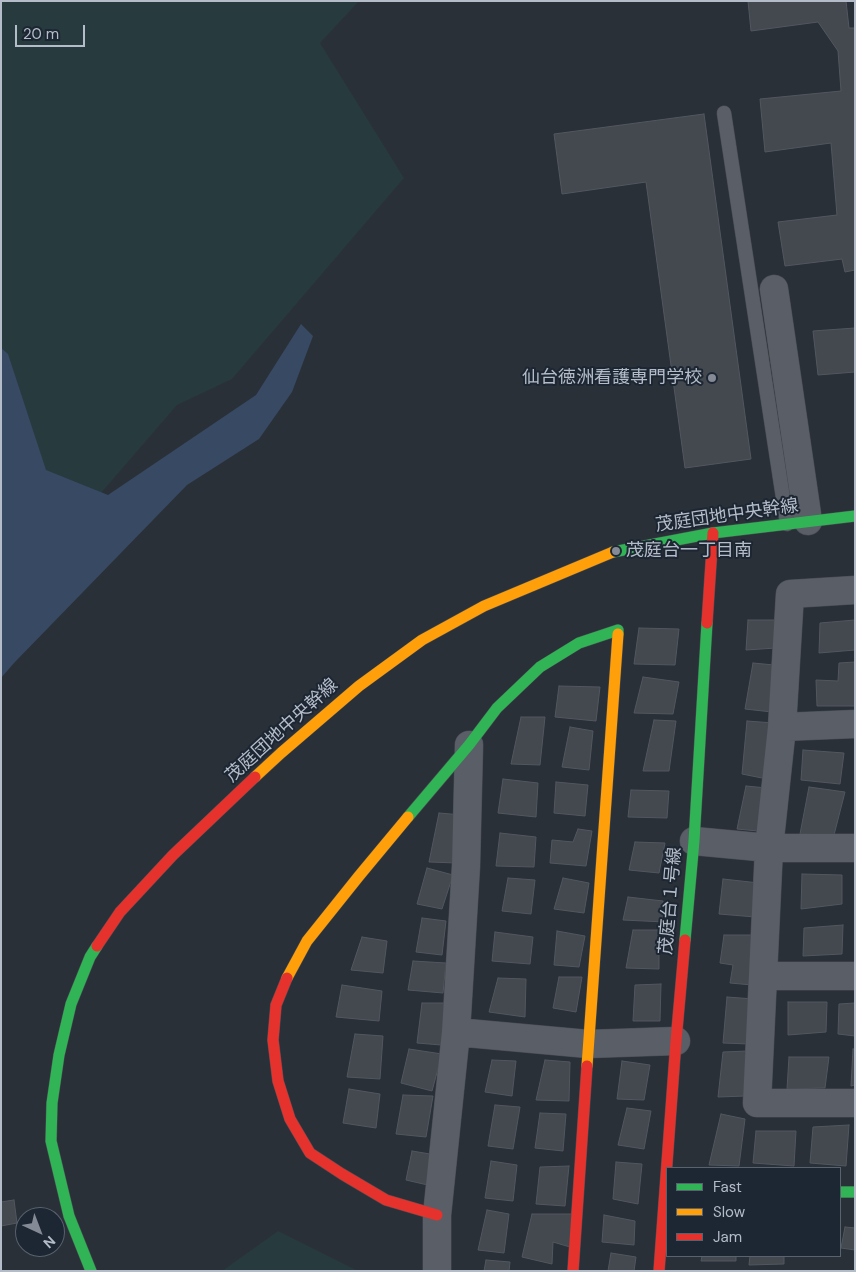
<!DOCTYPE html>
<html>
<head>
<meta charset="utf-8">
<style>
	body { margin:0 }
	#map { position:relative; width:856px; height:1272px; overflow:hidden; background:#2a3038; font-family:"DM Sans",sans-serif }
	canvas { display:block }
	.frame { position:absolute; inset:0; border:2px solid #b4bcc9; pointer-events:none }
	.legend { position:absolute; left:666px; top:1167px; width:175px; height:90px; box-sizing:border-box; background:#1d2633; border:1px solid #59626f; margin:0; padding:6px 9px; list-style:none; font-size:15px; color:#b4bcc9 }
	.legend li { display:flex; align-items:center; gap:10px; height:25px }
	.legend b { width:25px; border:1px solid #59626f }
	.north { position:absolute; left:15px; top:1207px; width:50px; height:50px; box-sizing:border-box; background:#1d2633; border:1px solid #59626f; border-radius:50%; rotate:137deg; font-size:14px; font-weight:700; line-height:20px; text-align:center; color:#b4bcc9 }
	.north::after { content:''; display:block; margin:auto; width:18px; height:22px; background:#848b96; clip-path:polygon(50% 0,100% 100%,50% 72%,0 100%) }
	.scale { position:absolute; left:15px; top:25px; width:70px; height:22px; box-sizing:border-box; border:2px solid #b4bcc9; border-top:0; padding-left:6px; font-size:15px; line-height:18px; white-space:nowrap; color:#b4bcc9; -webkit-text-stroke:4px #1d2633; paint-order:stroke }
</style>
</head>
<body>
<div id="map">
<canvas width="856" height="1272"></canvas>
<div class="frame"></div>
<ul class="legend">
<li><b style="height:6px;background:#30b455"></b>Fast</li>
<li><b style="height:6px;background:#ff9f0a"></b>Slow</li>
<li><b style="height:6px;background:#e5322d"></b>Jam</li>
</ul>
<div class="north">N</div>
<div class="scale">20 m</div>
</div>
<script>
const ctx = document.querySelector('canvas').getContext('2d');
ctx.lineJoin = 'round';
function fillPath(path, color) { ctx.fillStyle = color; ctx.fill(path, 'evenodd'); }
const shape = rows => new Path2D(rows.map(r => 'M' + r).join(''));
function stroke(path, color, width, dash) { ctx.strokeStyle = color; ctx.lineWidth = width; ctx.lineCap = dash ? 'butt' : 'round'; ctx.setLineDash(dash || []); ctx.stroke(path); }
function label(font, color, halo, rows, align = 'center') {
  ctx.font = font + ' "DM Sans","Noto Sans JP",sans-serif'; ctx.lineWidth = 4; ctx.setLineDash([]); ctx.textBaseline = 'middle'; ctx.strokeStyle = halo; ctx.fillStyle = color; for (const [text, x, y, turn = 0] of rows) {
    ctx.save(); ctx.translate(x, y); ctx.rotate((+turn || 0) * Math.PI / 180); ctx.textAlign = isNaN(turn) ? turn : align; if (halo) ctx.strokeText(text, 0, 0); ctx.fillText(text, 0, 0); ctx.restore();
  }
}
const green = shape([
	[1,1,359,1,320,43,404,178,232,379,177,405,1,609],
	[278,1231,358,1271,222,1271]
]);
const water = shape([
	[301,324,313,336,292,392,259,439,187,485,14,663,1,678,1,348,8,354,46,470,108,495,256,395]
]);
const building = shape([
	[748,1,846,1,849,28,855,28,855,270,845,272,842,259,785,266,778,222,837,215,831,143,765,152,760,99,841,91,838,51,818,22,751,31,748,1],
	[704,114,751,459,685,468,646,182,562,194,554,134,704,114],
	[855,328,855,372,818,375,813,331,855,328],
	[748,620,779,620,776,648,746,650,748,620],
	[855,620,855,650,819,653,820,623,855,620],
	[639,628,679,629,675,665,634,664,639,628],
	[855,662,855,706,817,706,816,680,838,681,839,663,855,662],
	[753,663,774,665,772,712,745,709,753,663],
	[643,677,679,682,673,714,634,713,643,677],
	[559,686,600,687,596,721,555,717,559,686],
	[521,717,545,717,540,765,511,764,521,717],
	[654,720,676,721,669,771,643,771,654,720],
	[747,721,774,723,767,779,742,774,747,721],
	[570,727,593,731,589,770,562,767,570,727],
	[803,750,844,753,840,784,801,780,803,750],
	[503,779,538,783,536,817,498,813,503,779],
	[556,782,588,785,585,816,554,813,556,782],
	[746,786,767,788,758,831,737,829,746,786],
	[809,787,845,792,834,835,800,834,809,787],
	[631,790,669,791,667,818,628,817,631,790],
	[439,813,462,815,457,863,429,862,439,813],
	[578,829,592,831,586,866,550,863,552,840,573,842,578,829],
	[500,833,536,837,534,867,496,866,500,833],
	[635,842,665,843,659,873,629,870,635,842],
	[427,868,453,875,442,909,417,904,427,868],
	[802,874,842,875,842,904,801,909,802,874],
	[508,878,535,880,531,914,502,911,508,878],
	[563,878,589,883,584,913,554,909,563,878],
	[723,879,759,883,755,917,719,914,723,879],
	[628,897,663,901,665,922,623,920,628,897],
	[422,918,446,921,442,955,416,952,422,918],
	[843,925,842,954,803,956,804,928,843,925],
	[633,930,659,930,659,969,626,968,633,930],
	[557,931,585,936,579,967,554,965,557,931],
	[495,932,533,937,530,964,492,961,495,932],
	[724,935,758,935,752,985,730,983,733,965,720,963,724,935],
	[362,937,387,941,383,973,351,970,362,937],
	[413,961,446,963,443,993,408,990,413,961],
	[559,977,582,977,576,1012,553,1008,559,977],
	[498,978,526,979,525,1017,489,1012,498,978],
	[661,984,660,1021,633,1021,635,985,661,984],
	[342,985,382,991,379,1021,336,1017,342,985],
	[727,997,754,999,749,1044,723,1043,727,997],
	[788,1002,827,1002,826,1032,788,1035,788,1002],
	[422,1003,448,1003,441,1045,417,1043,422,1003],
	[855,1003,855,1036,838,1034,839,1004,855,1003],
	[355,1034,383,1036,380,1079,347,1077,355,1034],
	[409,1049,442,1054,432,1091,401,1083,409,1049],
	[853,1049,855,1049,855,1085,851,1086,853,1049],
	[748,1051,746,1096,718,1097,723,1052,748,1051],
	[789,1057,829,1057,825,1088,787,1089,789,1057],
	[492,1060,516,1061,512,1096,485,1092,492,1060],
	[545,1060,570,1062,569,1101,536,1100,545,1060],
	[622,1061,650,1065,644,1100,617,1099,622,1061],
	[349,1089,380,1094,376,1128,343,1123,349,1089],
	[403,1095,433,1096,426,1137,396,1134,403,1095],
	[495,1105,520,1107,513,1149,488,1146,495,1105],
	[627,1108,651,1111,644,1149,618,1145,627,1108],
	[540,1113,566,1114,563,1151,535,1148,540,1113],
	[721,1114,745,1119,739,1166,709,1165,721,1114],
	[849,1125,846,1166,810,1163,813,1127,849,1125],
	[756,1131,796,1131,794,1166,753,1163,756,1131],
	[412,1151,436,1155,432,1186,406,1180,412,1151],
	[491,1161,517,1165,513,1201,485,1198,491,1161],
	[616,1162,642,1164,638,1204,613,1199,616,1162],
	[569,1166,565,1206,536,1204,540,1167,569,1166],
	[14,1200,17,1223,1,1226,1,1202,14,1200],
	[487,1210,509,1214,504,1253,478,1250,487,1210],
	[532,1214,573,1214,570,1247,553,1242,552,1264,522,1257,532,1214],
	[604,1215,635,1221,634,1245,602,1242,604,1215],
	[845,1227,855,1228,855,1250,841,1248,845,1227],
	[611,1253,636,1257,634,1271,608,1271,611,1253],
	[702,1256,736,1256,736,1261,701,1261,702,1256],
	[750,1256,784,1256,784,1264,749,1265,750,1256],
	[486,1260,510,1262,509,1271,484,1271,486,1260]
]);
const lane = shape([
	[724,113,787,524]
]);
const street = shape([
	[774,289,808,521],
	[855,590,790,594,782,727,769,848,757,1103,855,1103],
	[782,727,855,724],
	[694,841,769,848,855,848],
	[763,976,855,976],
	[456,1032,588,1044,676,1041],
	[437,1271,437,1215,456,1032,466,866,469,745]
]);
const fast = shape([
	[613,552,713,533,855,516],
	[408,817,469,745,497,708,540,667,579,643,618,630,618,634],
	[685,940,694,841,707,623],
	[840,1192,855,1192],
	[91,1271,69,1216,51,1141,52,1103,59,1055,71,1004,90,957,97,946]
]);
const slow = shape([
	[255,777,281,753,359,686,422,640,484,606,613,552],
	[287,978,307,941,359,876,408,817],
	[587,1066,618,634]
]);
const jam = shape([
	[707,623,713,533],
	[97,946,120,912,173,855,255,777],
	[287,978,276,1005,273,1040,278,1081,290,1119,310,1153,342,1174,386,1200,437,1215],
	[573,1271,587,1066],
	[659,1271,676,1041,685,940]
]);
const markers = [
	[712,378,5,"#848b96"],
	[616,551,5,"#848b96"]
];
const poiNames = [
	["仙台徳洲看護専門学校",702,378],
	["茂庭台一丁目南",626,551,"left"]
];
const streetNames = [
	["茂庭団地中央幹線",727,516,-8],
	["茂庭団地中央幹線",282,731,-42],
	["茂庭台１号線",671,901,-85]
];
fillPath(green, '#273a3e');
fillPath(water, '#384963');
fillPath(building, '#444950');
stroke(building, '#52575f', 1);
stroke(lane, '#484c53', 15);
stroke(street, '#484c53', 29);
stroke(fast, '#484c53', 12);
stroke(slow, '#484c53', 12);
stroke(jam, '#484c53', 12);
stroke(lane, '#5a5e66', 14);
stroke(street, '#5a5e66', 28);
stroke(fast, '#30b455', 11);
stroke(slow, '#ff9f0a', 11);
stroke(jam, '#e5322d', 11);
for (const [x, y, r, color] of markers) { const dot = new Path2D(); dot.arc(x, y, r, 0, 2 * Math.PI); ctx.fillStyle = color; ctx.fill(dot); stroke(dot, '#1d2633', 2); }
label('18px', '#b4bcc9', '#1d2633', poiNames, 'right');
label('18px', '#b4bcc9', '#1d2633', streetNames);
</script>
</body>
</html>
